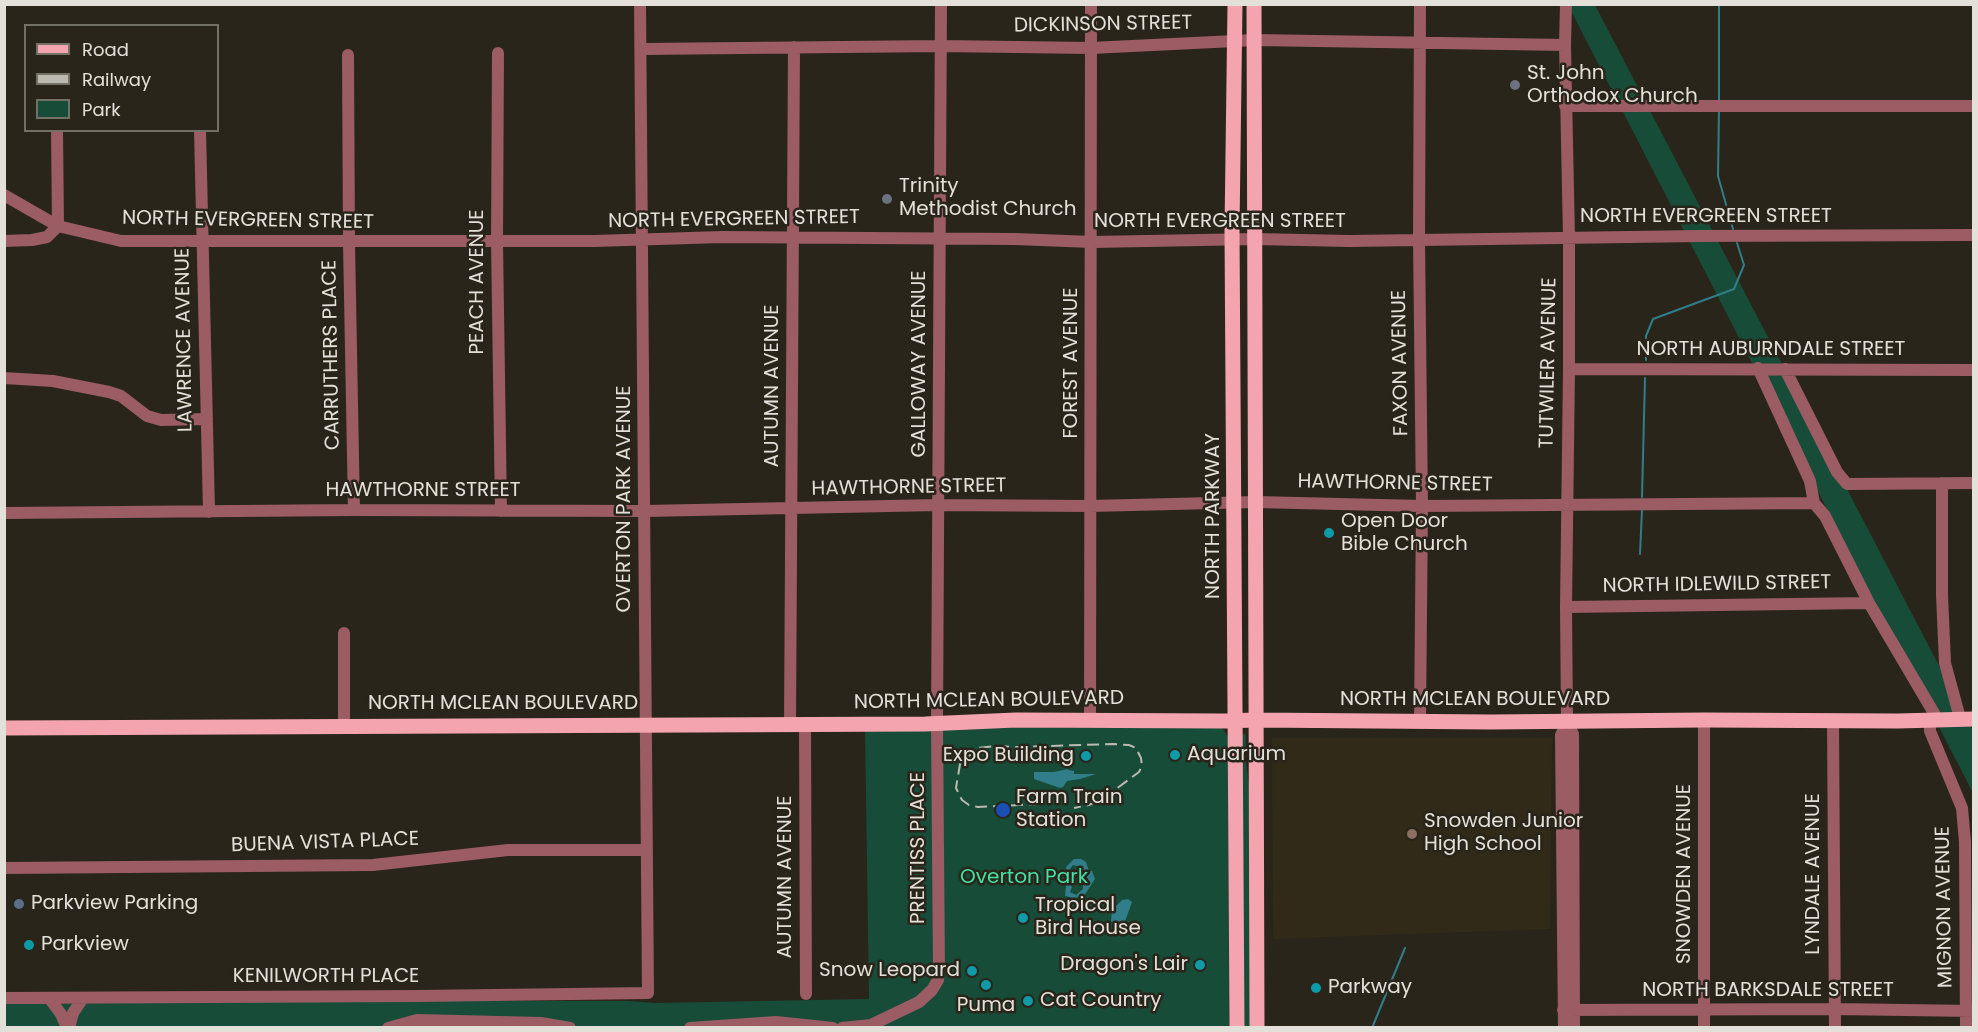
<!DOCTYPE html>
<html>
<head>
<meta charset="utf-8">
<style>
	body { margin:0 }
	#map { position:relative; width:1978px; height:1032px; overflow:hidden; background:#29251a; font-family:Poppins,sans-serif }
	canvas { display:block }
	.frame { position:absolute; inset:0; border:6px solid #e3e0d9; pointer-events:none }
	.legend { position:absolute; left:24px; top:24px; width:195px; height:108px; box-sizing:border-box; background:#29251a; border:2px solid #737066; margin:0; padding:8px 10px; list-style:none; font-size:18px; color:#e3e0d9 }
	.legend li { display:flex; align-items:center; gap:12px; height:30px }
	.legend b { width:30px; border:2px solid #737066 }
</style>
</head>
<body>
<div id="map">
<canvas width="1978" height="1032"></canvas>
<div class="frame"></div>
<ul class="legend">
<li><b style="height:8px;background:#f4a4ae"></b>Road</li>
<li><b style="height:8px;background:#bcb9b1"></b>Railway</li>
<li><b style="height:16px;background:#174d38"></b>Park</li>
</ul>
</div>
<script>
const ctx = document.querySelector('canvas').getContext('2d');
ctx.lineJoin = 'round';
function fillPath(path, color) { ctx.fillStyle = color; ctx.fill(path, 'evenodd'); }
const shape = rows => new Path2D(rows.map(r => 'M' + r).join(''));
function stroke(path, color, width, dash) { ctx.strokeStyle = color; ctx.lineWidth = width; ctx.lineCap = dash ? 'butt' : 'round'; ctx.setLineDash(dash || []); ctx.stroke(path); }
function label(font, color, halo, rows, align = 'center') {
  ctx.font = font + ' Poppins,sans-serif'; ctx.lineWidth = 5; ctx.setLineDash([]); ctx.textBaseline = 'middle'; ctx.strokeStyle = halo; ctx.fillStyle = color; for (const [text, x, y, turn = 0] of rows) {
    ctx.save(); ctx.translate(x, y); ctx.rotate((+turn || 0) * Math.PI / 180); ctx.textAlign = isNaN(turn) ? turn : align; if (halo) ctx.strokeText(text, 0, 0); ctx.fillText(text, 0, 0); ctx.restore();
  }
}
const built = shape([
	[1272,738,1552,738,1550,929,1273,939]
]);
const green = shape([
	[1568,5,1595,5,1973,731,1973,793],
	[865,727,1070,728,1173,727,1220,727,1224,730,1228,737,1229,1027,5,1028,4,1004,389,1001,628,1001,655,1003,869,999],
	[1240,733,1245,734,1246,736,1246,762,1250,793,1251,1028,1241,1027]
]);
const water = shape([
	[1068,769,1068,770,1074,771,1074,774,1096,774,1080,779,1067,781,1063,787,1060,788,1034,779,1034,772,1054,772],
	[1074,859,1081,859,1086,862,1089,871,1092,871,1095,879,1084,896,1073,898,1065,896,1066,886,1064,883,1065,878,1068,877,1066,867],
	[1073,865,1082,867,1084,872,1083,877,1087,877,1088,879,1088,881,1083,885,1083,889,1076,895,1070,892,1072,887,1069,883,1072,877,1069,870],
	[1128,899,1132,902,1122,930,1119,931,1111,921,1112,910,1122,900]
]);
const stream = shape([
	[1719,101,1719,4],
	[1719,109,1718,176,1733,229],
	[1646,360,1646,336,1653,319,1734,289,1744,265,1737,243],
	[1642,497,1645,378],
	[1640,554,1642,510],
	[1372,1028,1405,948]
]);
const minor = shape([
	[1420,4,1419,239,1422,506,1420,721],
	[642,49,941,46,1091,48,1255,40,1565,45],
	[498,53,497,242,501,511],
	[348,55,349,243,354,510],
	[1565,106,1974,106],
	[57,130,58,226],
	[200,130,209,512],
	[4,195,58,226,121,241,594,241,722,237,1015,239,1092,242,1255,239,1349,241,1699,236,1974,235],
	[4,241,32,240,47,237,58,226],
	[1758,368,1810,481,1814,503,1825,516,1869,603,1938,720],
	[1569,369,1974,370],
	[1785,369,1837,472,1847,484,1974,483],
	[4,378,53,381,109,392,121,396,147,416,161,420,207,419],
	[1942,483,1942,595,1945,663,1960,718],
	[4,513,354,510,645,511,938,505,1090,506,1256,502,1422,506,1814,503],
	[1566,607,1869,603],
	[1930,720,1930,731,1962,808,1965,842,1966,1028],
	[1090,721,1091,4],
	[1567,721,1573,734,1574,1028],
	[1833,721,1835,1028],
	[790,724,794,47],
	[805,724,806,994],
	[344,725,344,633],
	[4,868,373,865,508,850,647,850],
	[4,998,418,996,648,993,640,4],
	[49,998,61,1014,67,1028],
	[1563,1010,1835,1009,1974,1011],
	[69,1028,73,1013,83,998],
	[388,1028,417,1020,541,1023,570,1028],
	[690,1028,776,1022,833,1028],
	[842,1028,871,1025,919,1002,932,990,938,980,939,972,937,723,941,4],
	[1564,1028,1561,735,1567,721,1566,607,1569,369,1569,238,1565,45,1566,4],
	[1704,1028,1704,720]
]);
const major = shape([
	[1235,4,1232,229,1237,1028],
	[1254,4,1257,1028],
	[4,728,925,724,1016,720,1222,721,1257,720,1491,722,1704,720,1898,721,1974,719]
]);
const rail = shape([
	[1041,804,978,807,969,805,962,800,956,788,960,764,978,748,995,746,1017,747,1113,744,1129,745,1136,748,1141,758,1142,766,1139,772,1104,798,1089,805,1074,808]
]);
const markers = [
	[1515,85,6,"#6b7280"],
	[887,199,6,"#6b7280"],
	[1329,533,6,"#0f9aa8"],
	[1175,755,6,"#0f9aa8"],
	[1086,756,6,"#0f9aa8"],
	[1003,810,8,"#1a4fb4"],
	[1412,834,6,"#8d6e63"],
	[19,904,6,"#5c6f8a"],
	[1023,918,6,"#0f9aa8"],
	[29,945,6,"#0f9aa8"],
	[1200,965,6,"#0f9aa8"],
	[972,971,6,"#0f9aa8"],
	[986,985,6,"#0f9aa8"],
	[1316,988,6,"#0f9aa8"],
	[1028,1001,6,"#0f9aa8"]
];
const streetNames = [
	["DICKINSON STREET",1103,25,-1],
	["NORTH EVERGREEN STREET",1706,217],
	["NORTH EVERGREEN STREET",734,220,-1],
	["NORTH EVERGREEN STREET",248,221,1],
	["NORTH EVERGREEN STREET",1220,222],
	["PEACH AVENUE",478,282,-90],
	["LAWRENCE AVENUE",185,340,-91],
	["NORTH AUBURNDALE STREET",1771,350],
	["CARRUTHERS PLACE",332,355,-91],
	["FOREST AVENUE",1072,363,-90],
	["FAXON AVENUE",1401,363,-91],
	["TUTWILER AVENUE",1549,363,-89],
	["GALLOWAY AVENUE",920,364,-90],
	["AUTUMN AVENUE",773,386,-90],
	["HAWTHORNE STREET",1395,484,1],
	["HAWTHORNE STREET",909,488,-1],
	["HAWTHORNE STREET",423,491],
	["OVERTON PARK AVENUE",625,499,-90],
	["NORTH PARKWAY",1214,516,-90],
	["NORTH IDLEWILD STREET",1717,585,-1],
	["NORTH MCLEAN BOULEVARD",1475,700],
	["NORTH MCLEAN BOULEVARD",989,701,-1],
	["NORTH MCLEAN BOULEVARD",503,704],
	["BUENA VISTA PLACE",325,843,-2],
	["PRENTISS PLACE",919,848,-90],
	["SNOWDEN AVENUE",1685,874,-90],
	["LYNDALE AVENUE",1814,874,-90],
	["AUTUMN AVENUE",786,877,-90],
	["MIGNON AVENUE",1945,907,-91],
	["KENILWORTH PLACE",326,977],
	["NORTH BARKSDALE STREET",1768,991]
];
const poiNames = [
	["St. John",1527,74],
	["Orthodox Church",1527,97],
	["Trinity",899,187],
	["Methodist Church",899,210],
	["Open Door",1341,522],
	["Bible Church",1341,545],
	["Aquarium",1187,755],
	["Expo Building",1074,756,"right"],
	["Farm Train",1016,798],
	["Station",1016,821],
	["Snowden Junior",1424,822],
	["High School",1424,845],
	["Parkview Parking",31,904],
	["Tropical",1035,906],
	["Bird House",1035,929],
	["Parkview",41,945],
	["Dragon's Lair",1188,965,"right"],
	["Snow Leopard",960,971,"right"],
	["Parkway",1328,988],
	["Cat Country",1040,1001],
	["Puma",986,1006,"center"]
];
const parkNames = [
	["Overton Park",1024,878]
];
fillPath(built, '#312a19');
fillPath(green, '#174d38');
fillPath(water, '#327d8a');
stroke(stream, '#327d8a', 2);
stroke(minor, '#9b5c64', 12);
stroke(major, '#f4a4ae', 15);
stroke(rail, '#bcb9b1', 2, [12, 6]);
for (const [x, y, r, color] of markers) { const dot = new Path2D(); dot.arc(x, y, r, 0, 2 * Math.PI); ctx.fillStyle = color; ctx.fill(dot); stroke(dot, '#29251a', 2); }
label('20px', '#e3e0d9', '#29251a', streetNames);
label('20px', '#e3e0d9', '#29251a', poiNames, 'left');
label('20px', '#42e1a6', '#29251a', parkNames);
</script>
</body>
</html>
